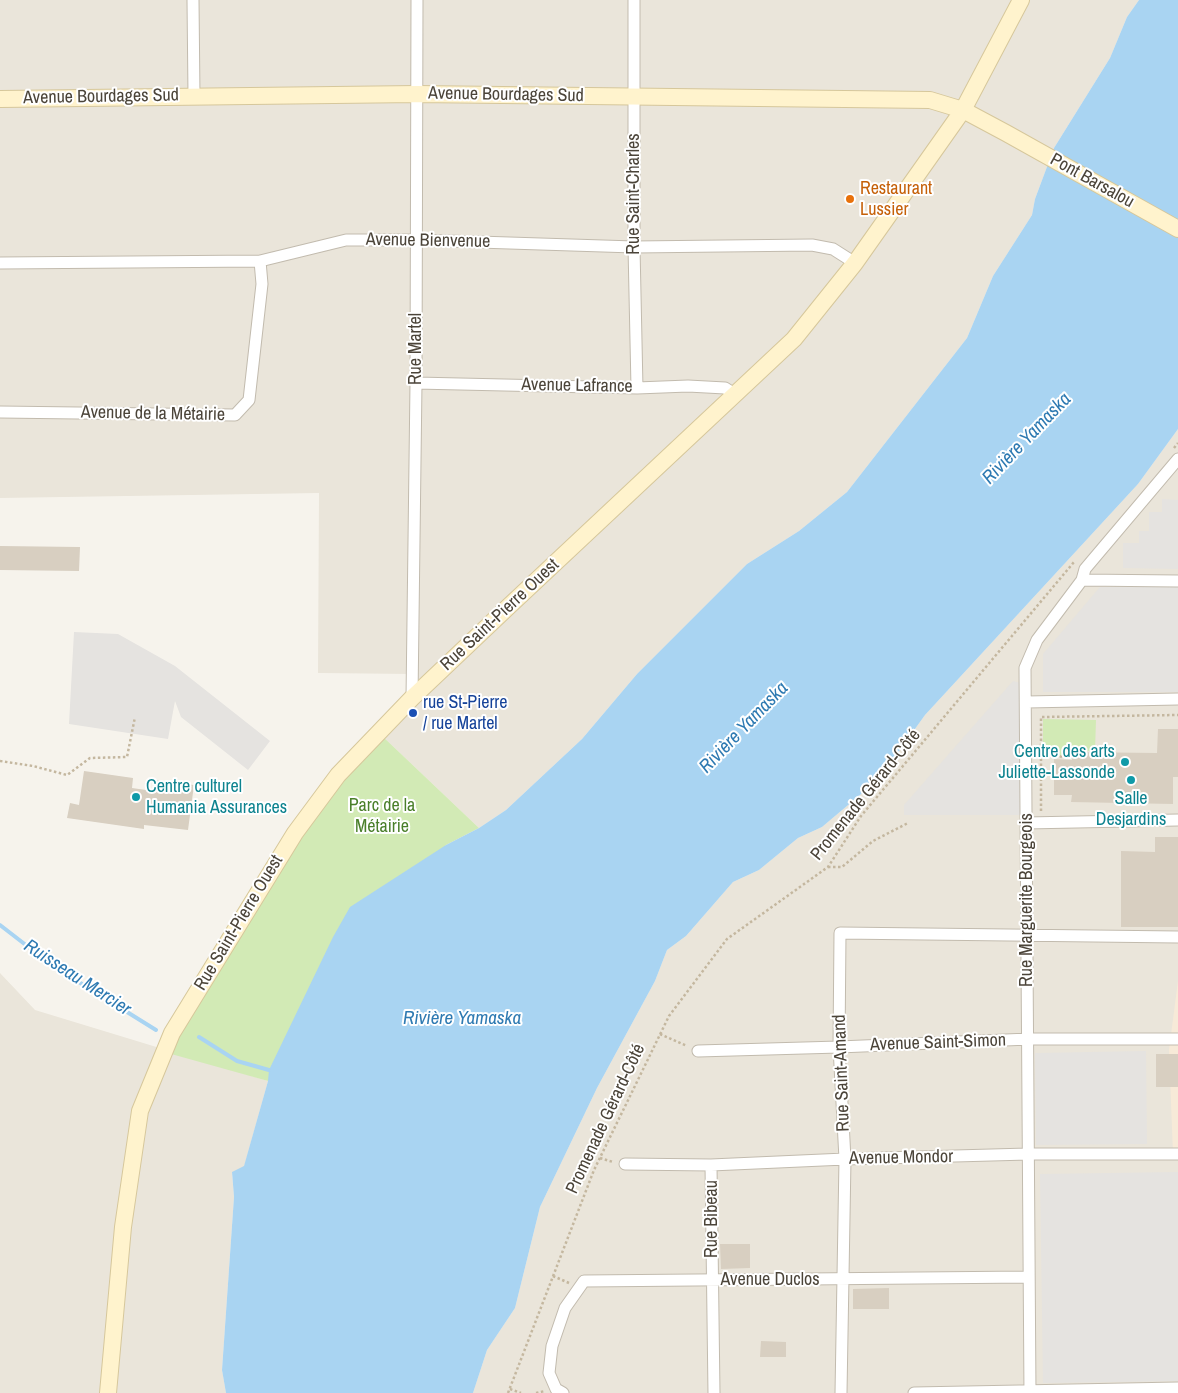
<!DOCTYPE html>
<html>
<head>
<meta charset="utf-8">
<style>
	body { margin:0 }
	canvas { display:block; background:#f6f3ec }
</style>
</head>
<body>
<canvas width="1178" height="1393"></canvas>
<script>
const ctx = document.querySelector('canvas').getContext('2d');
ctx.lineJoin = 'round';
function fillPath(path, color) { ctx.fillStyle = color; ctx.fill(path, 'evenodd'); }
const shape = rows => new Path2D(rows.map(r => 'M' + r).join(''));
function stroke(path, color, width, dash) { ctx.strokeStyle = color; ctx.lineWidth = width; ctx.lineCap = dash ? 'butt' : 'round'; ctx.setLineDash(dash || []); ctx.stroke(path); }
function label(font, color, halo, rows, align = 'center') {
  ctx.font = font + ' "Archivo Narrow",sans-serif'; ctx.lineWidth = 4; ctx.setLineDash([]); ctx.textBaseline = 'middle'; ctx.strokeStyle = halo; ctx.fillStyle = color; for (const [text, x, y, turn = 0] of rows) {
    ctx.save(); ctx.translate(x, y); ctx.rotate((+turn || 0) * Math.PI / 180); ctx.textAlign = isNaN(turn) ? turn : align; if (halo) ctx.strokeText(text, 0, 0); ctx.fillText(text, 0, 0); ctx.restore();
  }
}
const residential = shape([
	[0,0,1139,0,1127,17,1110,58,1054,148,1035,199,1032,215,993,276,967,338,847,492,799,531,747,564,637,674,582,739,506,810,479,828,379,733,412,698,413,674,318,673,319,493,0,498],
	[1178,429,1178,1393,473,1393,487,1350,515,1308,540,1207,597,1088,655,981,667,950,686,936,733,882,759,870,798,838,822,827,879,779,925,715,1138,484],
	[0,973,35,1010,268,1081,244,1167,232,1173,234,1197,222,1370,226,1393,0,1393]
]);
const commercial = shape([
	[1178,981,1178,1154,1173,1154,1169,1050]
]);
const green = shape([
	[1043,719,1096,720,1095,751,1071,751,1071,757,1065,757,1043,748],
	[379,733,479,828,446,845,268,1081,164,1052,258,892]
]);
const parking = shape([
	[1178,491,1178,569,1123,568,1123,543,1139,543,1139,531,1149,531,1149,512,1162,512,1162,499,1178,500],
	[1178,586,1178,692,1043,692,1043,654,1100,587],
	[74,632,118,634,175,666,270,741,248,770,181,717,175,701,168,739,69,724],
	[1013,681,1025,684,1025,815,904,815,904,805],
	[1146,1051,1147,1144,1036,1145,1035,1053],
	[1178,1172,1178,1381,1043,1383,1040,1174]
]);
const water = shape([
	[1139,0,1178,0,1178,429,1138,484,925,715,879,779,822,827,798,838,759,870,733,882,686,936,667,950,655,981,597,1088,540,1207,515,1308,487,1350,473,1393,226,1393,222,1370,234,1197,232,1172,244,1166,268,1081,269,1070,333,937,350,907,446,845,479,828,506,810,582,739,637,674,747,564,799,531,847,492,967,338,993,276,1032,215,1035,199,1054,148,1110,58,1127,17]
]);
const stream = shape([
	[0,925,53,966,156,1030],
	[199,1037,237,1061,269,1070]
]);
const building = shape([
	[0,546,80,547,79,571,0,570],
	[1158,729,1178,729,1178,777,1173,777,1173,804,1071,802,1072,795,1054,795,1054,759,1072,760,1072,752,1157,753],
	[84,771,133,778,132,788,153,791,154,780,194,785,188,830,144,825,144,829,67,818,70,803,79,805],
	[1155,837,1178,837,1178,927,1121,927,1121,851,1155,852],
	[1156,1054,1178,1054,1178,1087,1156,1087],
	[720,1244,750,1244,750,1268,721,1269],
	[889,1288,889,1309,853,1309,853,1289],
	[761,1341,786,1342,786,1357,760,1357]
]);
const path = shape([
	[1174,448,1178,443],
	[1041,749,1062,757],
	[0,761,33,766,67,775,90,758,127,757,135,717],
	[1041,811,1041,717,1178,715],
	[828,867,842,867,873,841,908,823],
	[660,1034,687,1046],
	[600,1158,613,1162],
	[553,1276,569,1283],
	[510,1389,521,1393],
	[508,1393,594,1170,669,1016,727,939,828,867,861,816,1074,562],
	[536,1393,545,1391]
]);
const street = shape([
	[193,0,194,96],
	[634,0,634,247,637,388],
	[0,263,260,261,346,240,416,240,634,247,812,245,833,249,855,263],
	[416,383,637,388,688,386,725,388,736,395],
	[0,412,235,415,249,400,262,284,260,261],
	[1082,580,1178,581],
	[412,698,416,383,417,0],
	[1027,702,1178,699],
	[1026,823,1178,820],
	[698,1051,839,1047,1029,1039,1178,1039],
	[625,1164,711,1165,845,1159,1028,1154,1178,1154],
	[711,1165,714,1393],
	[563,1393,556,1389,549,1373,552,1346,565,1308,584,1281,1029,1277],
	[841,1393,845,1159,839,1047,840,933,1178,937],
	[914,1393,1178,1388],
	[1030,1393,1025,668,1037,640,1082,580,1085,569,1178,459]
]);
const secondary = shape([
	[0,99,417,94,930,100,963,110,1006,133,1178,229],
	[108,1393,123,1227,140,1111,172,1033,295,833,338,775,412,698,507,608,794,339,855,263,963,110,1021,0]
]);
const markers = [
	[850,199,5,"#e8710a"],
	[413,713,5,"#1a4fb4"],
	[1125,762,5,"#0f9aa8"],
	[1131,780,5,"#0f9aa8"],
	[136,797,5,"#0f9aa8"]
];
const streetNames = [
	["Avenue Bourdages Sud",506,95,1],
	["Avenue Bourdages Sud",101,97,-1],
	["Pont Barsalou",1092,181,29],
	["Rue Saint-Charles",634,194,-90],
	["Avenue Bienvenue",428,241,1],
	["Rue Martel",416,349,-90],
	["Avenue Lafrance",577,386,1],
	["Avenue de la Métairie",153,414,1],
	["Rue Saint-Pierre Ouest",500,615,-43],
	["Promenade Gérard-Côté",866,795,-51],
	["Rue Marguerite Bourgeois",1027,900,-90],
	["Rue Saint-Pierre Ouest",239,923,-59],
	["Avenue Saint-Simon",938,1043,-2],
	["Rue Saint-Amand",842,1073,-92],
	["Promenade Gérard-Côté",606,1119,-65],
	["Avenue Mondor",901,1158,-1],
	["Rue Bibeau",712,1219,-90],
	["Avenue Duclos",770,1280]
];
const foodNames = [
	["Restaurant",860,189],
	["Lussier",860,210]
];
const transitNames = [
	["rue St-Pierre",423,703],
	["/ rue Martel",423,724]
];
const cultureNames = [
	["Centre des arts",1115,752],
	["Juliette-Lassonde",1115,773],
	["Centre culturel",146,787,"left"],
	["Humania Assurances",146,808,"left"],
	["Salle",1131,799,"center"],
	["Desjardins",1131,820,"center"]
];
const parkNames = [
	["Parc de la",382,806],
	["Métairie",382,827]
];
const waterNames = [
	["Rivière Yamaska",1027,439,-46],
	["Rivière Yamaska",744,728,-46],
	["Ruisseau Mercier",77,978,33],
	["Rivière Yamaska",462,1019]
];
fillPath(residential, '#eae5da');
fillPath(commercial, '#f7ead8');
fillPath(green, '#d2eab5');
fillPath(parking, '#e5e3e0');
fillPath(water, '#a9d4f2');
stroke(stream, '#a9d4f2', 4);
fillPath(building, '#d8cfc1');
stroke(street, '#c2bbae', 13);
stroke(secondary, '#d6c79b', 18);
stroke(path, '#c4b79f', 2.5, [2.5, 2.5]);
stroke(street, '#fff', 11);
stroke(secondary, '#fff3cd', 16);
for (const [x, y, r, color] of markers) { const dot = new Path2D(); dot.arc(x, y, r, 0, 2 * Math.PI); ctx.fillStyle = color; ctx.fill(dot); stroke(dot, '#fff', 2); }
label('18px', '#4b4439', '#fff', streetNames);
label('18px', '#c56008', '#fff', foodNames, 'left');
label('18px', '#164399', '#fff', transitNames, 'left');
label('18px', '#0d838f', '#fff', cultureNames, 'right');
label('18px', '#4a7f2a', '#fff', parkNames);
label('italic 19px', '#2e7ab2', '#fff', waterNames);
</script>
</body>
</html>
